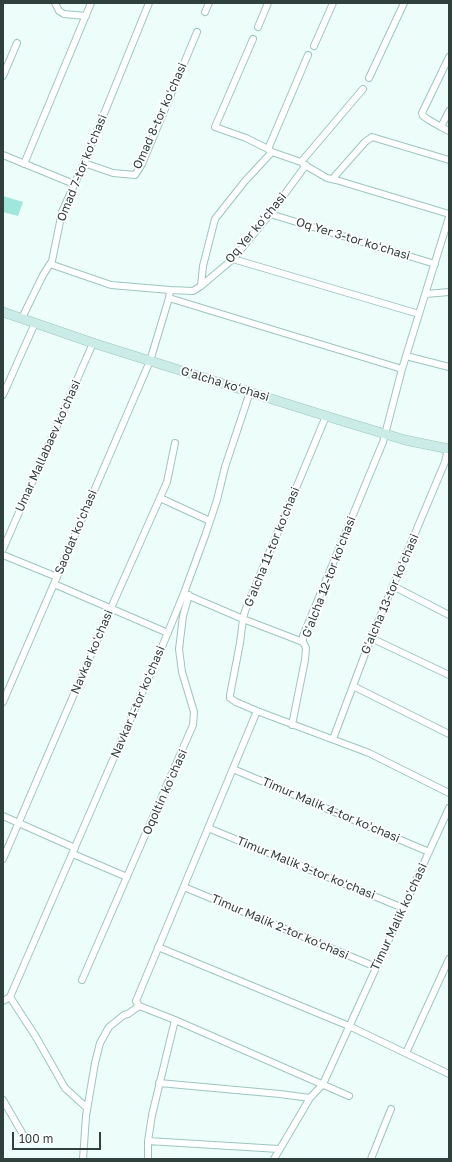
<!DOCTYPE html>
<html>
<head>
<meta charset="utf-8">
<style>
	body { margin:0 }
	#map { position:relative; width:452px; height:1162px; overflow:hidden; background:#edfefa; font-family:"Golos Text",sans-serif }
	canvas { display:block }
	.frame { position:absolute; inset:0; border:4px solid #2f403d; pointer-events:none }
	.scale { position:absolute; left:12px; top:1132px; width:89px; height:18px; box-sizing:border-box; border:2px solid #2f403d; border-top:0; padding-left:5px; font-size:12px; line-height:14px; white-space:nowrap; color:#2f403d; -webkit-text-stroke:3px #fff; paint-order:stroke }
</style>
</head>
<body>
<div id="map">
<canvas width="452" height="1162"></canvas>
<div class="frame"></div>
<div class="scale">100 m</div>
</div>
<script>
const ctx = document.querySelector('canvas').getContext('2d');
ctx.lineJoin = 'round';
function fillPath(path, color) { ctx.fillStyle = color; ctx.fill(path, 'evenodd'); }
const shape = rows => new Path2D(rows.map(r => 'M' + r).join(''));
function stroke(path, color, width, dash) { ctx.strokeStyle = color; ctx.lineWidth = width; ctx.lineCap = dash ? 'butt' : 'round'; ctx.setLineDash(dash || []); ctx.stroke(path); }
function label(font, color, halo, rows, align = 'center') {
  ctx.font = font + ' "Golos Text",sans-serif'; ctx.lineWidth = 3.5; ctx.setLineDash([]); ctx.textBaseline = 'middle'; ctx.strokeStyle = halo; ctx.fillStyle = color; for (const [text, x, y, turn = 0] of rows) {
    ctx.save(); ctx.translate(x, y); ctx.rotate((+turn || 0) * Math.PI / 180); ctx.textAlign = isNaN(turn) ? turn : align; if (halo) ctx.strokeText(text, 0, 0); ctx.fillText(text, 0, 0); ctx.restore();
  }
}
const green = shape([
	[3,196,23,202,18,216,3,212]
]);
const street = shape([
	[55,3,59,11,64,14,86,16],
	[205,12,209,3],
	[258,27,268,3],
	[253,39,215,127,246,138,268,149],
	[314,46,333,3],
	[3,76,17,43],
	[369,78,404,3],
	[449,111,441,127,449,131],
	[441,127,429,120,423,116,422,113,449,57],
	[272,152,301,162,363,89],
	[3,155,74,184],
	[449,160,372,137,365,142,335,176,334,178,336,180,449,214],
	[84,163,113,173,135,175,142,164,197,32],
	[24,164,91,3],
	[303,164,327,178,336,180],
	[270,214,435,264],
	[233,259,419,314],
	[50,264,111,285,170,290],
	[201,286,233,259,270,214,306,165],
	[426,294,449,292],
	[169,298,402,369],
	[22,318,43,275,52,261,62,212,84,163,149,3],
	[406,356,449,367],
	[3,395,35,323],
	[160,498,210,521],
	[3,549,93,343],
	[3,555,57,577],
	[54,584,168,633],
	[393,586,449,615],
	[187,595,243,619,240,643,230,695,230,698,236,702,257,711,369,753,449,793],
	[371,638,449,675],
	[303,642,243,619,245,611,326,416],
	[353,686,449,734],
	[3,702,150,361,169,298,170,290,193,291,201,286,203,266,215,219,245,181,272,152,268,149,308,55],
	[257,711,136,1001,139,1006,142,1007,175,1020,349,1096],
	[292,725,305,660,306,648,303,642,303,636,383,442,402,369,449,217],
	[333,739,371,638,445,462,448,449],
	[233,769,429,852],
	[3,816,75,848],
	[208,828,403,908],
	[73,854,127,877],
	[3,859,111,608,167,482,175,443],
	[184,887,376,967],
	[158,947,349,1026,449,1074],
	[82,980,193,725,194,712,182,672,179,649,183,616,189,595],
	[10,997,36,1037,65,1088,87,1108],
	[3,1001,10,997,164,642,184,593,205,536,217,500,225,467,250,392],
	[406,1053,449,959],
	[159,1083,280,1094,310,1098],
	[3,1100,25,1138],
	[148,1141,279,1149],
	[83,1159,86,1116,95,1063,100,1043,109,1027,124,1015,128,1014,139,1006],
	[148,1159,148,1141,152,1115,175,1020],
	[274,1159,310,1098,323,1084,449,808],
	[371,1159,391,1109]
]);
const secondary = shape([
	[3,312,93,343,326,416,405,440,449,449]
]);
const streetNames = [
	["Omad 8-tor koʻchasi",160,116,-66],
	["Omad 7-tor koʻchasi",82,168,-68],
	["Oq Yer koʻchasi",256,228,-50],
	["Oq Yer 3-tor koʻchasi",353,239,17],
	["Gʻalcha koʻchasi",225,384,17],
	["Umar Mallabaev koʻchasi",48,446,-66],
	["Saodat koʻchasi",76,532,-67],
	["Gʻalcha 11-tor koʻchasi",272,547,-68],
	["Gʻalcha 12-tor koʻchasi",329,577,-69],
	["Gʻalcha 13-tor koʻchasi",390,594,-67],
	["Navkar koʻchasi",92,652,-67],
	["Navkar 1-tor koʻchasi",138,702,-67],
	["Oqoltin koʻchasi",165,792,-66],
	["Timur Malik 4-tor koʻchasi",331,810,23],
	["Timur Malik 3-tor koʻchasi",306,868,22],
	["Timur Malik koʻchasi",399,917,-65],
	["Timur Malik 2-tor koʻchasi",280,927,23]
];
fillPath(green, '#9ee7da');
stroke(street, '#9bc6be', 8);
stroke(secondary, '#9bc6be', 10);
stroke(street, '#fff', 6);
stroke(secondary, '#cbebe6', 9);
label('12px', '#2f403d', '#fff', streetNames);
</script>
</body>
</html>
